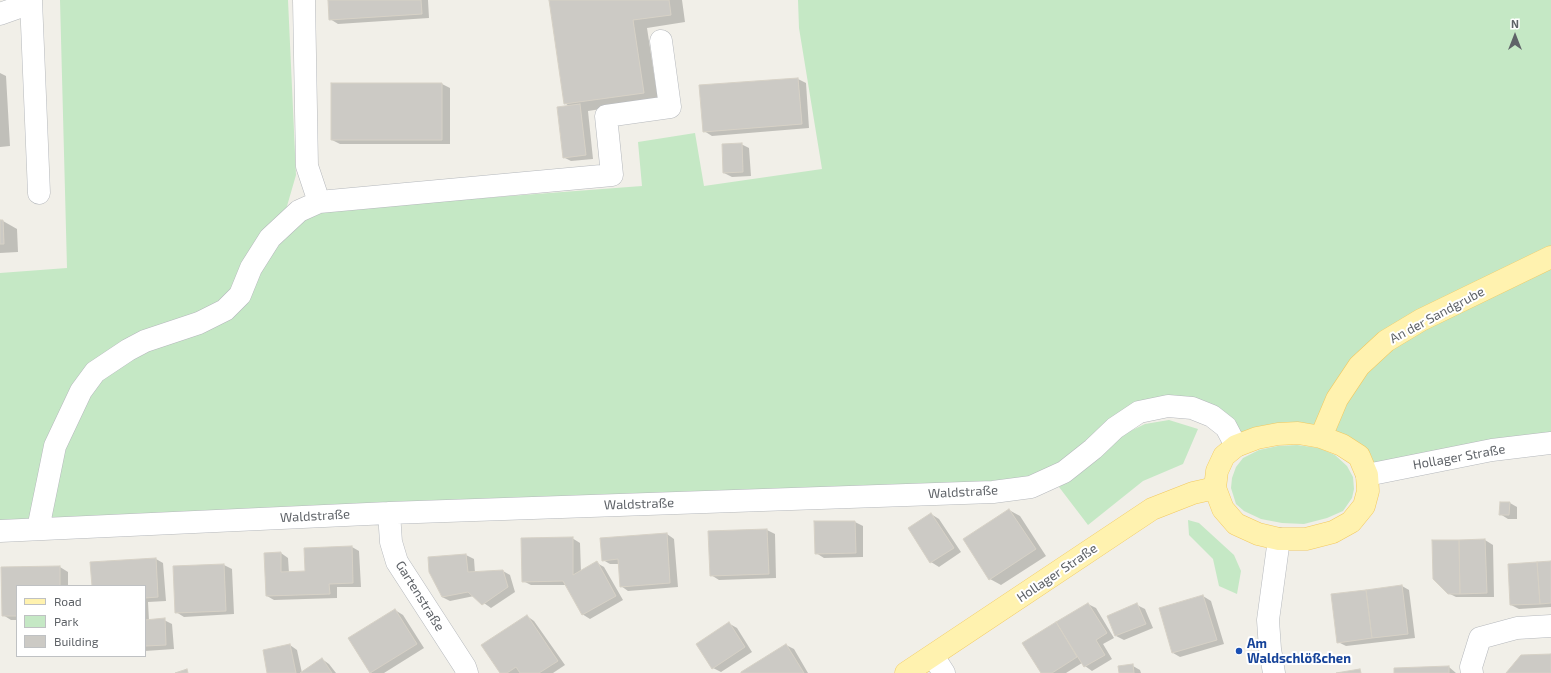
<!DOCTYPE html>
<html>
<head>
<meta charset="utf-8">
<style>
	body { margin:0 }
	#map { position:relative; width:1551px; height:673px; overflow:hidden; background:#f1efe8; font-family:"Exo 2",sans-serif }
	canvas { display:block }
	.legend { position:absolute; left:16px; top:585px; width:130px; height:72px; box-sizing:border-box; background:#fff; border:1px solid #bfc1c3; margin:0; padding:5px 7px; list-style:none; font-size:12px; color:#5f6368 }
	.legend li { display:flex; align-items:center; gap:8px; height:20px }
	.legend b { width:20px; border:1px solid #bfc1c3 }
	.north { position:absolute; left:1495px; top:16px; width:40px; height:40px; -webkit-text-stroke:3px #fff; paint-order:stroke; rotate:0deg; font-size:11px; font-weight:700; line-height:16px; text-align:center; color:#5f6368 }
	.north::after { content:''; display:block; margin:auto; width:14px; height:18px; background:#5f6368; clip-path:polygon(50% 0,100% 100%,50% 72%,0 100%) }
</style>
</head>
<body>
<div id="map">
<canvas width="1551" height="673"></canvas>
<ul class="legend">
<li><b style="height:5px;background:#fff2af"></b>Road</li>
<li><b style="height:11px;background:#c5e8c5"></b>Park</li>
<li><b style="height:11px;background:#cccac5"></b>Building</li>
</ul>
<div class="north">N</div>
</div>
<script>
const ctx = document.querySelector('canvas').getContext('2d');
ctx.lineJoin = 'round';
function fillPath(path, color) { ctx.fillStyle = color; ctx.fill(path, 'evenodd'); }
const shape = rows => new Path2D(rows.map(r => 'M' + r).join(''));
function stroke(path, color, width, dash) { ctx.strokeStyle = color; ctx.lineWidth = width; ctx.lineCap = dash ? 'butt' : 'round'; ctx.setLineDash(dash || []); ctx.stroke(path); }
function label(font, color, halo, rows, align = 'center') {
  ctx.font = font + ' "Exo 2",sans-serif'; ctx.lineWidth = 4; ctx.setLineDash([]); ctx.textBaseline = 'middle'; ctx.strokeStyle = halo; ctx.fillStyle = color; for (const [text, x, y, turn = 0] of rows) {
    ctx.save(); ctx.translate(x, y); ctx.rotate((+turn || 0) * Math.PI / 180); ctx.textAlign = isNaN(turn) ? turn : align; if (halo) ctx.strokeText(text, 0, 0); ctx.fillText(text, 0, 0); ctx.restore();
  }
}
const green = shape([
	[60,0,288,0,296,175,285,213,642,186,638,142,695,133,704,186,822,169,799,28,798,0,1551,0,1551,443,1367,475,1342,445,1257,438,1168,406,1031,487,0,532,0,273,67,268],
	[1169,420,1198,429,1183,464,1143,481,1088,525,1059,487,1099,458,1122,435,1145,424],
	[1297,445,1319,448,1335,455,1347,466,1353,477,1354,489,1352,498,1343,511,1327,518,1304,524,1282,523,1261,519,1244,511,1236,504,1231,488,1232,478,1236,467,1243,458,1259,450,1278,446],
	[1188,520,1199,523,1234,555,1241,571,1237,594,1219,586,1213,559,1189,535]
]);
const shadow = shape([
	[329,0,428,0,429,18,338,24,330,19],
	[550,0,682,0,685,22,647,28,658,100,588,111,593,159,571,161,563,157,570,107,565,103],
	[0,73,6,76,10,146,0,147],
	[798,79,806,83,809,128,712,136,704,131,700,86],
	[332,84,442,84,450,88,450,144,340,144,332,140],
	[741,144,749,148,751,176,732,177,724,173],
	[0,221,3,221,17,229,18,252,0,253],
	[1510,503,1517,507,1517,519,1508,519,1500,514],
	[1009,510,1020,516,1046,556,1001,585,990,579],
	[931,514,939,519,961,552,939,567,931,562],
	[855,522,863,526,863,557,824,558,816,553],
	[767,530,775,534,776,578,719,580,711,575,709,532],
	[667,534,674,539,678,587,628,591,621,586,619,564,610,564,603,560],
	[572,538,580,543,581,572,597,563,604,567,623,600,590,619,582,614,566,585,531,585,523,581],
	[1485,540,1493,545,1494,597,1456,597,1448,593,1433,541],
	[352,547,359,551,361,587,337,587,337,598,274,600,267,596,281,553,288,558,289,573,306,572],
	[466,555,474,559,475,573,503,571,510,575,515,592,491,608,474,596,450,601,442,597,429,558],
	[156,559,163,563,166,601,148,602,149,621,164,620,172,624,174,649,145,651,145,586,93,586],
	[1551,562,1551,607,1519,609,1511,605],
	[224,565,232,569,234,614,184,617,176,612],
	[60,567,68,572,68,586,17,586,17,620,11,620,3,615,2,568],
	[1402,586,1409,590,1415,638,1346,646,1338,642],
	[1203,596,1211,601,1224,644,1180,657,1173,653],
	[1088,604,1096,608,1114,638,1103,644,1112,659,1092,671,1085,666,1082,663,1066,673,1042,673,1024,643],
	[1137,605,1145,609,1153,628,1124,640,1116,636],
	[395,610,403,615,424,648,384,673,371,673],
	[527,616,534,621,565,665,553,673,501,673],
	[730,624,737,628,752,652,721,672,713,668],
	[290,645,297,650,302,673,322,659,329,664,336,673,268,673],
	[786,645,794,649,808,673,743,673],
	[1133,666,1140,670,1141,673,1120,673],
	[1449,667,1456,673,1395,673]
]);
const building = shape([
	[328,0,421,0,422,14,329,20,328,0],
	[549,0,669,0,671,15,633,20,644,93,564,104,549,0],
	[798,78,802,124,703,132,699,85,798,78],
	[331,83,442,83,442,140,331,140,331,83],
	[580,104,586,155,563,158,557,107,580,104],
	[742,143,743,172,723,173,722,144,742,143],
	[0,220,3,220,4,244,0,244,0,220],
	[1500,502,1510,502,1509,515,1499,515,1500,502],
	[1009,509,1036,549,989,580,963,539,1009,509],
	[931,513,954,548,930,563,908,528,931,513],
	[814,521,855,521,856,553,815,554,814,521],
	[767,529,769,574,710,576,708,531,767,529],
	[667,533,670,583,620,587,618,559,602,561,600,538,667,533],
	[573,537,573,575,597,561,616,596,582,615,563,581,522,582,521,538,573,537],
	[1485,539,1487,593,1460,594,1459,540,1485,539],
	[1432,540,1459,540,1460,594,1448,594,1433,579,1432,540],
	[352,546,353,583,329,584,330,594,266,596,264,553,281,552,281,572,305,571,304,548,352,546],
	[466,554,468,572,503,570,508,587,482,605,468,592,442,597,429,572,428,557,466,554],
	[156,558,158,597,145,598,145,586,92,586,90,562,156,558],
	[1551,561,1551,603,1540,604,1537,562,1551,561],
	[1537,562,1540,604,1510,605,1508,564,1537,562],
	[224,564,226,611,175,613,173,566,224,564],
	[60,566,60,586,17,586,17,616,2,616,1,567,60,566],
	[1402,585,1408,634,1372,638,1366,590,1402,585],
	[1366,590,1372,638,1337,643,1331,594,1366,590],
	[1203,595,1217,640,1172,653,1159,608,1203,595],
	[1088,603,1107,633,1096,640,1105,655,1084,667,1056,622,1088,603],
	[1137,603,1146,624,1115,636,1107,616,1137,603],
	[395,609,417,644,370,673,348,638,395,609],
	[527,615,558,661,539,673,520,673,516,667,507,673,500,673,481,645,527,615],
	[165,618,166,645,145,646,145,620,165,618],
	[729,622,745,647,712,669,696,644,729,622],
	[1056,622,1077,657,1052,673,1041,673,1022,643,1056,622],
	[290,644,296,673,267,673,263,650,290,644],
	[786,644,804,673,741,673,741,672,786,644],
	[1551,654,1551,673,1506,673,1521,655,1551,654],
	[322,658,332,673,300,673,322,658],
	[1133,664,1134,673,1119,673,1118,666,1133,664],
	[1449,666,1449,673,1394,673,1394,668,1449,666],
	[187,669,188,673,175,673,187,669],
	[1360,669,1361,673,1336,673,1360,669]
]);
const minor = shape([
	[31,0,39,193],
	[304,0,307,166,319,202],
	[0,14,31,3],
	[1367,475,1492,450,1551,443],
	[389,513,391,542,397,562,465,667,467,673],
	[38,529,55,446,81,391,95,372,128,350,145,341,199,323,225,310,240,295,251,268,270,238,299,211,319,202,612,175,606,116,670,107,661,41],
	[0,531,389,513,993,492,1031,487,1064,472,1093,449,1115,428,1139,412,1168,406,1192,408,1212,416,1226,427,1236,446],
	[933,656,944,673],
	[1274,673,1270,649,1268,620,1279,539],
	[1472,673,1471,667,1480,638,1517,628,1551,626]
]);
const major = shape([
	[1298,433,1321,437,1342,445,1359,456,1367,475,1368,491,1364,506,1351,522,1333,532,1306,539,1279,539,1258,534,1236,524,1223,509,1215,488,1217,471,1224,456,1236,446,1257,438,1278,434,1298,433],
	[1321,437,1337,399,1359,366,1386,341,1421,320,1551,257],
	[906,673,1152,509,1193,493,1215,488]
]);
const markers = [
	[1239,651,4,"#1a4fb4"]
];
const streetNames = [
	["An der Sandgrube",1437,315,-28],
	["Hollager Straße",1459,457,-10],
	["Waldstraße",963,492,-3],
	["Waldstraße",639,504,-2],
	["Waldstraße",315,516,-3],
	["Hollager Straße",1057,573,-34],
	["Gartenstraße",420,596,58]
];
const transitNames = [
	["Am",1247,644],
	["Waldschlößchen",1247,659]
];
fillPath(green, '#c5e8c5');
fillPath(shadow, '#0003');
fillPath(building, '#cccac5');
stroke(building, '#d6d1c6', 1);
stroke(minor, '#b5b8bc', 23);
stroke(major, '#f2c960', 23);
stroke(minor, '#fff', 22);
stroke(major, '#fff2af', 22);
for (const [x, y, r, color] of markers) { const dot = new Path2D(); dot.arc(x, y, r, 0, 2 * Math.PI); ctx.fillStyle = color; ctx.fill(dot); stroke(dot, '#fff', 1.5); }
label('13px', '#5f6368', '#fff', streetNames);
label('bold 13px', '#164399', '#fff', transitNames, 'left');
</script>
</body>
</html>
